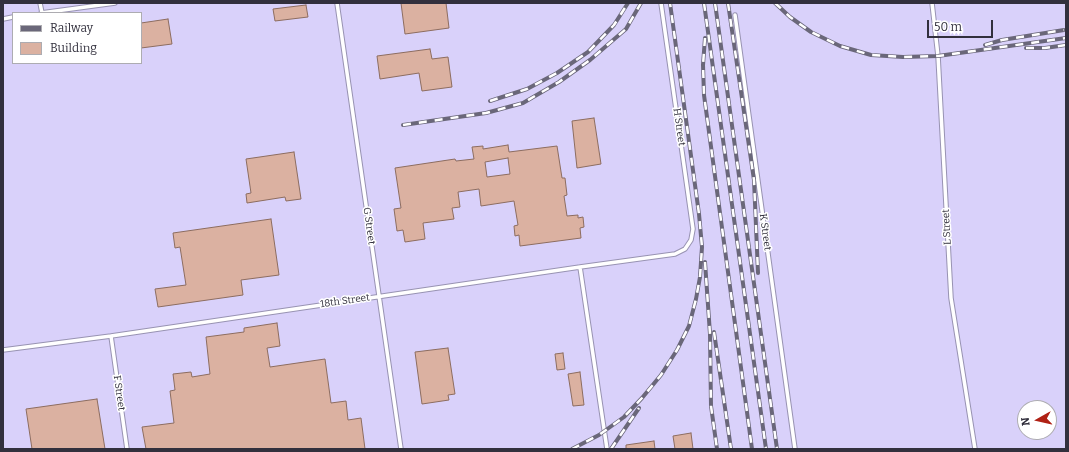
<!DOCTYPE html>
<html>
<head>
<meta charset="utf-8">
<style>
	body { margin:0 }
	#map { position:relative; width:1069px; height:452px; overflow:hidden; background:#e5e0fb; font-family:Bitter,serif }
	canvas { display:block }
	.frame { position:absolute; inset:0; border:4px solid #32303d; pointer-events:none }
	.legend { position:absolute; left:12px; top:12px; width:130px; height:52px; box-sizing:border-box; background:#fff; border:1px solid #adacb1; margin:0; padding:5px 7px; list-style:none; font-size:12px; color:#32303d }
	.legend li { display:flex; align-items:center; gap:8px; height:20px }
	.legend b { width:20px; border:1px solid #adacb1 }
	.north { position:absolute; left:1017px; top:400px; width:40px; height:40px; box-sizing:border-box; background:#fff; border:1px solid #adacb1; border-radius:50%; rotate:262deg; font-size:11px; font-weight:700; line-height:16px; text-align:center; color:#32303d }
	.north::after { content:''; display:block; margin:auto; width:14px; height:18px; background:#b02115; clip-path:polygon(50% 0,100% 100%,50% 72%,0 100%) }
	.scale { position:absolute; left:927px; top:20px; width:66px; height:18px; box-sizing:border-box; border:2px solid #32303d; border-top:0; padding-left:5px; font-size:12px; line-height:14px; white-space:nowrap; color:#32303d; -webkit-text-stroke:3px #fff; paint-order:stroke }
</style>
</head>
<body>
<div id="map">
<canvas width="1069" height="452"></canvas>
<div class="frame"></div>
<ul class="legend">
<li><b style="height:5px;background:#6a6779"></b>Railway</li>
<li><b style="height:11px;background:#dbb1a1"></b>Building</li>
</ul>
<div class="north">N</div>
<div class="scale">50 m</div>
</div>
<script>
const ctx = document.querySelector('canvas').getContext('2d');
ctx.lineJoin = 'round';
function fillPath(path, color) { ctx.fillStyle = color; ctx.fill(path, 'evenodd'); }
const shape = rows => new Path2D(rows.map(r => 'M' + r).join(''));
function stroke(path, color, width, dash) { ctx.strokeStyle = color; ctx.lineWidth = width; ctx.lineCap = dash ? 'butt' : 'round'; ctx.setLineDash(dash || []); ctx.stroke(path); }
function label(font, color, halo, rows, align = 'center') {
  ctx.font = font + ' Bitter,serif'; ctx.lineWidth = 3; ctx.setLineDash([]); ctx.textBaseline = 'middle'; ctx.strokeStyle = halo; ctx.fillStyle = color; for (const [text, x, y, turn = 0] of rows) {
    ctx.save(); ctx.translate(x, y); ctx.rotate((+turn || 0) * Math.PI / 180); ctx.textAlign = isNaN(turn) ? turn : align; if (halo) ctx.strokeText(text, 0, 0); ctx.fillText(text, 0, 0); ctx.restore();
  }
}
const built = shape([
	[3,3,1066,3,1066,449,3,449],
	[13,13,141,13,141,63,13,63],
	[1025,408,1049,408,1049,432,1025,432]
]);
const building = shape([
	[401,3,446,3,449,28,405,34,401,3],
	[306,5,308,17,275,21,273,9,306,5],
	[168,19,172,44,141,48,141,23,168,19],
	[430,49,432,59,448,57,452,87,422,91,419,73,380,79,377,56,430,49],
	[594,118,601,164,577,168,572,121,594,118],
	[508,145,509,152,557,146,562,178,565,178,567,195,564,196,567,216,578,215,578,218,583,217,584,227,580,228,581,238,520,246,519,235,515,236,514,226,518,225,514,201,481,206,479,189,458,192,460,207,452,208,454,219,423,223,425,239,405,242,403,230,397,231,394,209,401,208,395,168,455,159,456,161,474,159,472,147,483,146,483,149,508,145],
	[508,158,510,174,487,177,485,162,508,158],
	[294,152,301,199,286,201,285,197,247,203,246,194,251,193,246,159,294,152],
	[271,219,279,275,241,280,243,295,158,307,155,289,186,285,180,247,175,248,173,233,271,219],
	[277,323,280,346,267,348,270,367,325,359,331,403,346,401,348,420,361,418,365,449,146,449,142,427,174,423,170,391,175,390,173,374,191,372,192,377,210,374,206,337,244,332,244,328,277,323],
	[448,348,455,394,448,395,449,400,422,404,415,352,448,348],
	[563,353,565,369,557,370,555,354,563,353],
	[580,372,584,405,573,406,568,374,580,372],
	[97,399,105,449,32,449,26,409,97,399],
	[691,433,693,449,675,449,673,436,691,433],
	[654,441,655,449,626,449,626,445,654,441]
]);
const service = shape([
	[40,3,42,13],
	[337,3,401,449],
	[932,3,938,56,951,298,975,449],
	[41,13,115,3],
	[735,15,795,449],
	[3,19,13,17],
	[580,267,607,449],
	[111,336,127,449],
	[3,350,111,336,580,267,675,254,685,249,691,240,693,229,661,3]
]);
const rail = shape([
	[704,3,766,449],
	[715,3,777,449],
	[728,3,754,180,758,273],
	[775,3,790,17,811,32,840,46,871,55,903,57,938,56,1066,38],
	[705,38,703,65,704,95,752,449],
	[985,45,1002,40,1064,30],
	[1026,48,1045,48,1066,45],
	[490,101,527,89,557,73,588,52,614,25,628,3],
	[403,125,486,113,523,103,559,82,590,60,626,29,641,3],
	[705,262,710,334,711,406,717,449],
	[714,332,731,449],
	[572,449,599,435,624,417,642,398,661,375,677,350,689,326,696,299,700,277,702,247,699,214,670,3],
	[611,449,639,408]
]);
const streetNames = [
	["H Street",679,127,82],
	["G Street",369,226,82],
	["L Street",947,227,-93],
	["K Street",765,232,82],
	["18th Street",345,301,-8],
	["F Street",119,393,82]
];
fillPath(built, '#d9d1fa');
fillPath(building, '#dbb1a1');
stroke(building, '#8d6d60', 1);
stroke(service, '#9893b2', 5.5);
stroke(service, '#fff', 3.5);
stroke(rail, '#6a6779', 4);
stroke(rail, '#fff', 2.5, [8]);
label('10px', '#32303d', '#fff', streetNames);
</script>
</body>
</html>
